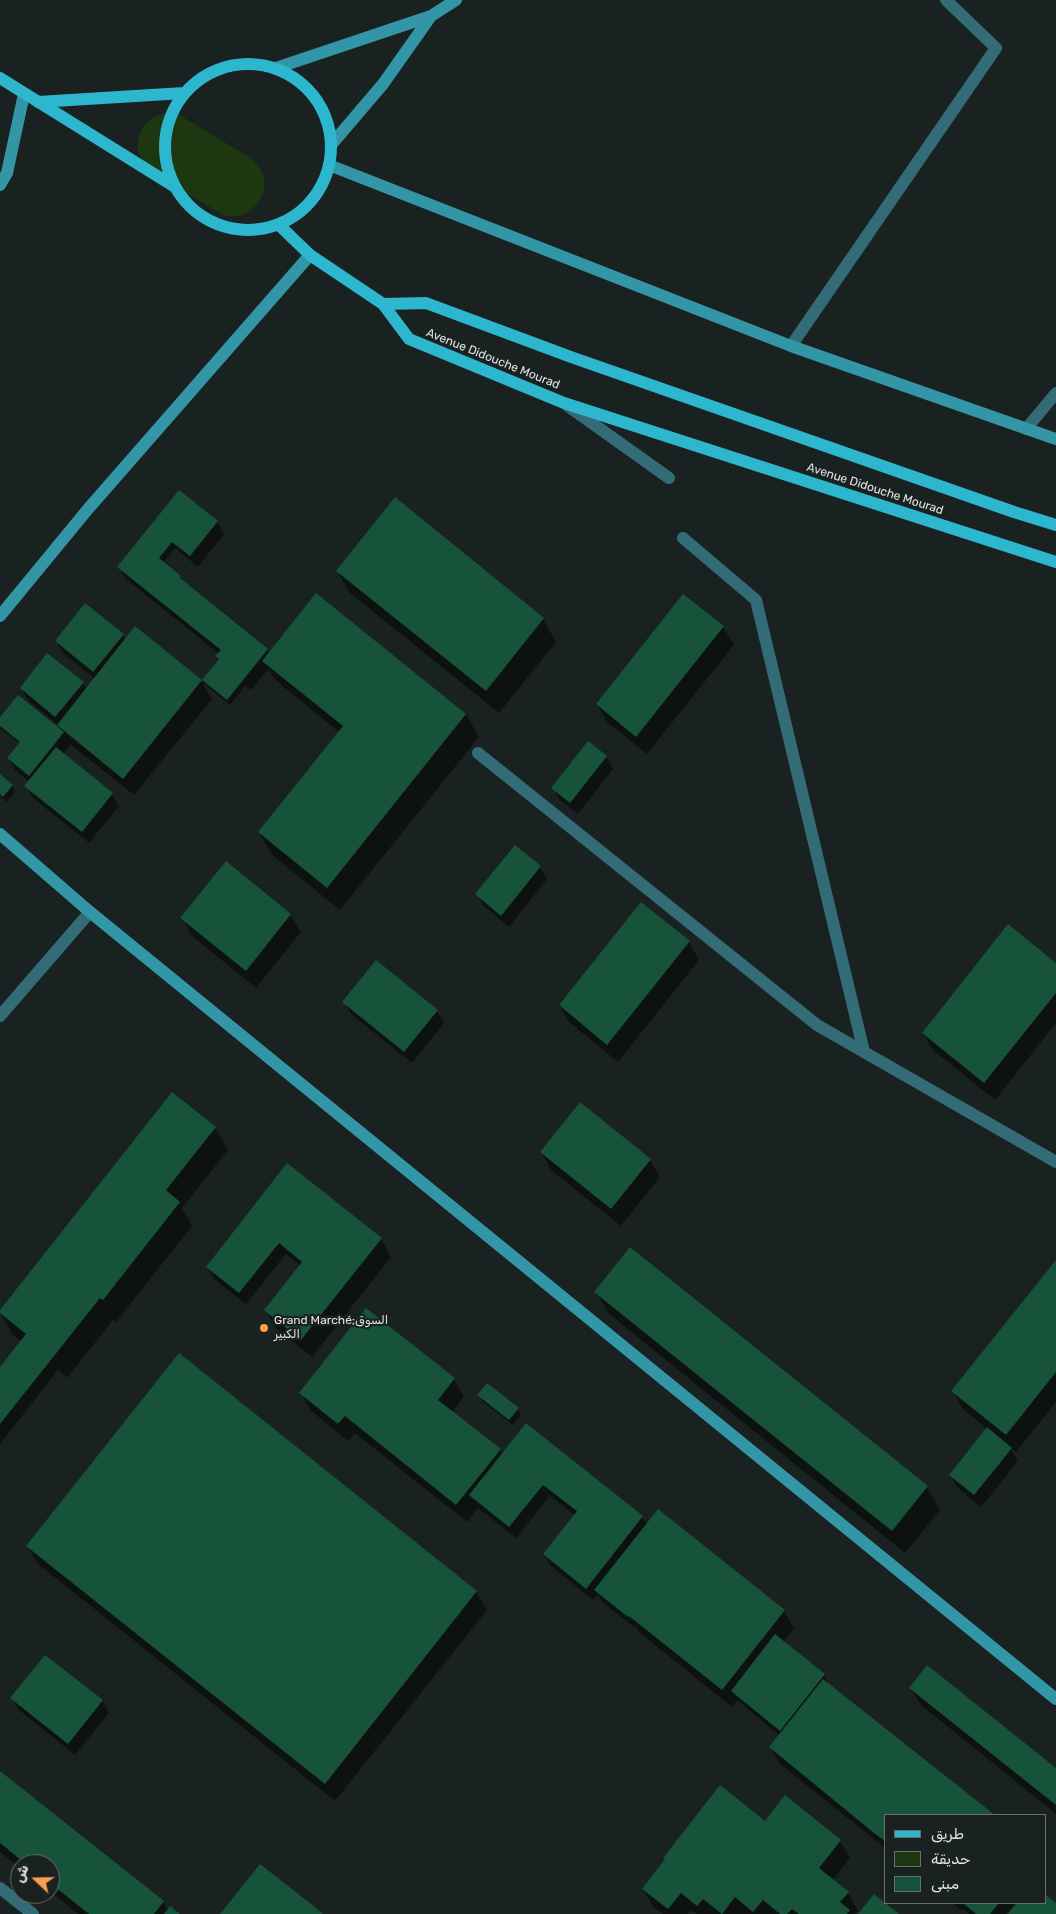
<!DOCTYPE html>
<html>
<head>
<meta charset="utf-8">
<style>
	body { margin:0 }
	#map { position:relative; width:1056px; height:1914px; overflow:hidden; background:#1a2221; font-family:Rubik,"Noto Naskh Arabic",sans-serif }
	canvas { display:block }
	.legend { position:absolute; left:884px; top:1814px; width:162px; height:90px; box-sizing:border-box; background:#1a2221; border:1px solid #686f6f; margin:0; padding:6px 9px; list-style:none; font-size:15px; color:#dee3e3 }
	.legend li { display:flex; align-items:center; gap:10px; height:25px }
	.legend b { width:25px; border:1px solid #686f6f }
	.north { position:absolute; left:10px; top:1854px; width:50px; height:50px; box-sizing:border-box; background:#1a2221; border:1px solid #686f6f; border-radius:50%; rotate:291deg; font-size:14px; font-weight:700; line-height:20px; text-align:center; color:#dee3e3 }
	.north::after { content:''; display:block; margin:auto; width:18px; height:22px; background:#f9a04c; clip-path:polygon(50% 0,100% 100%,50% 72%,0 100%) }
</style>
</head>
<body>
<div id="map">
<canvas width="1056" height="1914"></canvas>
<ul class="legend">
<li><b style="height:6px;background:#2db7ce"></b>طريق</li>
<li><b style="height:14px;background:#1d3710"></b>حديقة</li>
<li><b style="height:14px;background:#16533a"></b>مبنى</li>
</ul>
<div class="north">ش</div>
</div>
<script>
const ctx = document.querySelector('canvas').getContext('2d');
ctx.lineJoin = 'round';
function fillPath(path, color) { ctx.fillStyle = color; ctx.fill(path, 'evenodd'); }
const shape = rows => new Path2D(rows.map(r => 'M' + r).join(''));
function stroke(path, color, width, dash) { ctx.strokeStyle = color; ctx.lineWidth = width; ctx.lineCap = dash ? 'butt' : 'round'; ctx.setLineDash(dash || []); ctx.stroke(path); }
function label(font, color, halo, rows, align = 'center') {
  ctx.font = font + ' Rubik,"Noto Naskh Arabic",sans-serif'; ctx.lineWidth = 4.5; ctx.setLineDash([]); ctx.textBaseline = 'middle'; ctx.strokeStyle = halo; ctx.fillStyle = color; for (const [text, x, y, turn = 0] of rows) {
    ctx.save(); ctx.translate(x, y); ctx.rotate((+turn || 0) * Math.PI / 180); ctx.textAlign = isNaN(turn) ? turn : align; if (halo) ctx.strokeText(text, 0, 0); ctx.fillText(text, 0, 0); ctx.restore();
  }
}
const green = shape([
	[164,113,176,113,249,157,259,166,264,178,264,190,259,202,250,211,238,216,225,216,152,173,143,163,138,152,138,139,143,127,152,118]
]);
const shadow = shape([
	[180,491,217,522,224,534,198,567,175,548,163,563,180,577,183,582,267,650,269,654,466,714,479,737,340,910,272,855,259,832,339,732,274,679,268,669,251,690,245,686,230,705,202,682,212,699,134,795,71,745,63,754,112,794,119,806,89,843,33,798,26,786,29,782,15,770,8,758,20,744,0,728,0,719,62,732,58,725,28,700,21,688,83,683,86,689,95,679,63,653,56,641,123,635,126,640,135,628,202,682,219,661,216,657,219,654,126,579,119,567],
	[395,499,543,619,556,642,499,713,350,593,337,571],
	[684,595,723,627,734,645,647,754,607,722,597,704],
	[588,743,606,757,613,769,578,814,560,800,553,788],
	[0,776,12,785,15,791,7,802,0,796],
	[540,867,547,879,509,927,484,906,477,894],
	[641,904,689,942,699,960,618,1062,570,1023,560,1006],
	[290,915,301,932,256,988,192,936,182,918],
	[1056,964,1056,1023,995,1100,933,1050,923,1033],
	[344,1002,437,1011,444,1023,412,1063,351,1014],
	[215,1128,228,1150,182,1208,192,1226,116,1322,113,1320,67,1378,58,1370,0,1444,0,1369,22,1342,13,1335,0,1312],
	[541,1152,650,1160,660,1177,621,1226,551,1170],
	[287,1165,381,1239,391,1257,312,1357,276,1328,266,1310,301,1266,286,1254,246,1304,214,1279,207,1267],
	[1056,1262,1056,1402,1016,1452,1010,1448,1018,1461,981,1507,957,1487,950,1475,987,1429,963,1409,953,1392],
	[596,1292,927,1487,940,1510,905,1553,609,1314],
	[179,1355,476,1592,487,1610,335,1801,38,1564,27,1546],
	[454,1379,464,1397,452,1412,500,1450,503,1455,526,1424,642,1517,647,1525,784,1611,794,1628,783,1642,824,1675,830,1686,993,1815,885,1815,885,1848,780,1764,770,1747,779,1735,737,1700,732,1707,640,1633,636,1626,635,1628,602,1602,598,1594,593,1600,551,1566,544,1554,575,1515,550,1496,516,1538,478,1508,467,1522,355,1433,348,1441,311,1411,301,1393],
	[479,1395,518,1409,521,1414,513,1425,482,1401],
	[910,1688,1056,1770,1056,1814,921,1705],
	[12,1698,102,1701,109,1713,75,1755,19,1710],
	[0,1773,163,1902,168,1910,178,1914,78,1914,50,1891,50,1864,20,1864,20,1868,0,1852],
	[765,1823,840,1841,850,1858,832,1881,848,1893,858,1911,855,1914,697,1914,691,1910,688,1914,663,1914,653,1907,643,1889],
	[952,1903,1015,1903,1006,1914,970,1914,963,1909,962,1911]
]);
const building = shape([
	[179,490,218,521,190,556,172,542,159,558,181,576,180,578,268,649,227,700,202,680,219,659,215,656,221,650,117,567],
	[395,497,544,618,486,691,336,571],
	[316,593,466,714,327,888,258,832,343,726,262,661],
	[683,594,724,626,636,737,596,704],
	[85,603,124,634,93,672,55,641],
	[135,626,202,680,123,779,57,725],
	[47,653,84,682,55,717,20,688],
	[18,695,64,732,29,776,7,758,20,742,0,726,0,717],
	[588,741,607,756,570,803,551,788],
	[56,747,113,793,82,832,24,786],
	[0,774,13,785,3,797,0,794],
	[515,845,541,866,501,916,475,894],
	[226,861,291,914,246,971,180,918],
	[641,902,690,941,607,1045,559,1005],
	[1008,924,1056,963,1056,993,984,1083,922,1033],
	[376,960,438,1010,404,1052,342,1002],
	[172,1092,216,1127,166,1190,180,1202,103,1300,100,1298,0,1424,0,1367,26,1334,0,1313,0,1310],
	[580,1102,651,1159,611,1209,540,1152],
	[287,1163,382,1238,301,1340,264,1310,302,1262,279,1243,239,1293,206,1267],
	[630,1247,928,1486,892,1531,594,1292],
	[1056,1260,1056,1372,1006,1435,951,1391],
	[366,1308,455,1378,438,1400,501,1449,456,1505,345,1416,338,1424,299,1393],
	[179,1353,477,1591,325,1784,26,1546],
	[487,1383,519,1408,509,1420,477,1395],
	[526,1423,643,1516,586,1589,543,1554,577,1511,543,1485,509,1527,469,1495],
	[987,1427,1012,1448,974,1495,949,1475],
	[658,1509,785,1610,722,1690,629,1616,628,1617,594,1590],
	[775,1634,825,1674,780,1731,731,1691],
	[45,1655,103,1700,68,1744,10,1698],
	[927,1665,1056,1768,1056,1805,909,1688],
	[823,1679,929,1763,995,1815,885,1815,885,1841,874,1833,769,1747],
	[0,1771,164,1901,154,1914,89,1914,50,1883,50,1864,26,1864,0,1843],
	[720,1785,765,1821,785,1795,841,1840,819,1868,849,1892,840,1902,850,1910,847,1914,799,1914,792,1909,787,1914,780,1914,763,1900,753,1912,735,1897,722,1914,703,1899,697,1906,681,1893,668,1909,642,1889,665,1859,663,1858],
	[260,1864,311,1904,323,1914,220,1914],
	[874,1894,885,1903,899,1914,858,1914],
	[1045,1894,1056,1903,1056,1914,1008,1914,1017,1903,1045,1903],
	[963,1903,999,1903,990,1914,976,1914],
	[170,1906,180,1914,164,1914]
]);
const lane = shape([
	[568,406,669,478],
	[683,538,756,600,864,1052],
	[478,753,817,1025,1056,1162],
	[0,1016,90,912]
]);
const street = shape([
	[791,346,996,48,946,0],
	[1026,429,1056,393],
	[0,1888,33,1914]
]);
const secondary = shape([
	[276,68,431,16,456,0],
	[331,145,383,84,431,16],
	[329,165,791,346,1056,439],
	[0,185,7,173,24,94],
	[0,616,88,509,310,255],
	[0,834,90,912,1056,1699]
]);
const primary = shape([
	'165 147a83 83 0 1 1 166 0a83 83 0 1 1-166 0Z',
	[0,78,175,187],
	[38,102,184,93],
	[279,225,310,255,383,304,409,339,564,403,1056,562],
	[383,304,426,303,571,357,1014,512,1056,525]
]);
const markers = [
	[264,1328,5,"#f9a04c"]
];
const streetNames = [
	["Avenue Didouche Mourad",493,359,22],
	["Avenue Didouche Mourad",875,489,18]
];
const poiNames = [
	["Grand Marché;السوق",274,1321],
	["الكبير",274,1335]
];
fillPath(green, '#1d3710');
fillPath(shadow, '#0007');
fillPath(building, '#16533a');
stroke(lane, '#336b76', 12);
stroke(street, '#336b76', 12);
stroke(secondary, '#3396a7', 12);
stroke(primary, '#2db7ce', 12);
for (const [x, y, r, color] of markers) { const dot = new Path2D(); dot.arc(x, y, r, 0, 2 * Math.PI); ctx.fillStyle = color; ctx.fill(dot); stroke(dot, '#1a2221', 2); }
label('12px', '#dee3e3', '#1a2221', streetNames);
label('12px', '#dee3e3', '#1a2221', poiNames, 'left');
</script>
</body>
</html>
